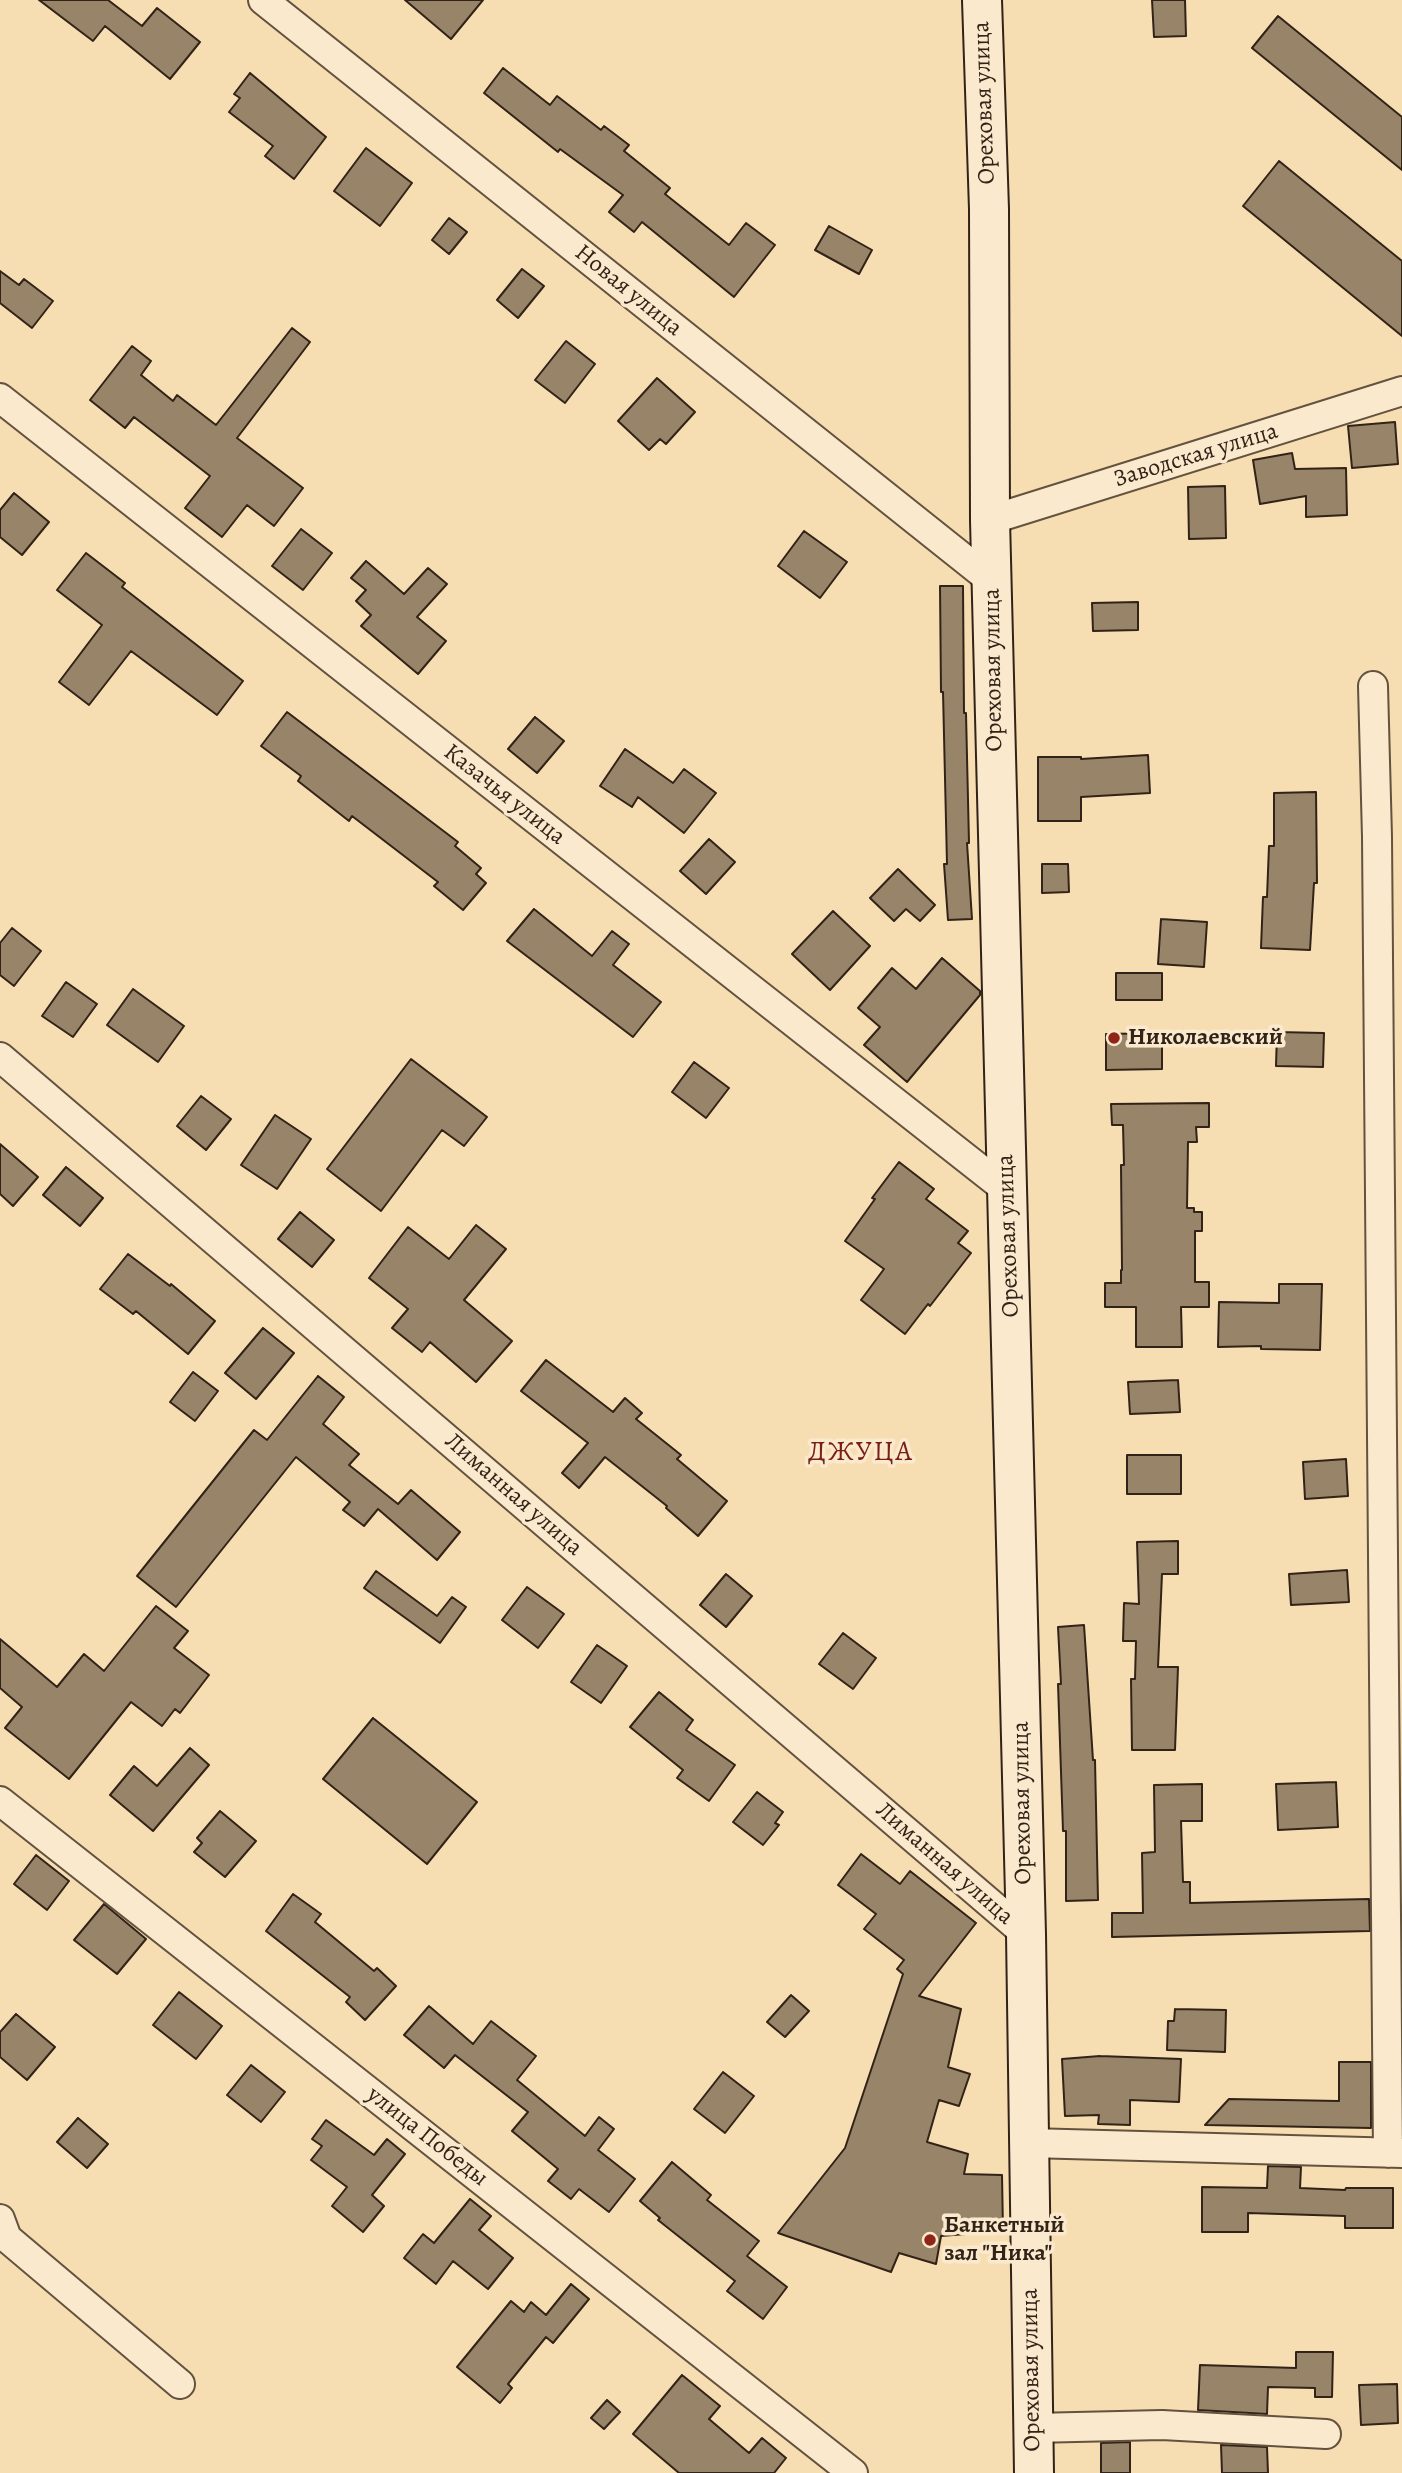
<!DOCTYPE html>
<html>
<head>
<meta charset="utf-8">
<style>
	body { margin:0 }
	canvas { display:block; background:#f7ddb2 }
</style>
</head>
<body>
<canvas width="1402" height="2473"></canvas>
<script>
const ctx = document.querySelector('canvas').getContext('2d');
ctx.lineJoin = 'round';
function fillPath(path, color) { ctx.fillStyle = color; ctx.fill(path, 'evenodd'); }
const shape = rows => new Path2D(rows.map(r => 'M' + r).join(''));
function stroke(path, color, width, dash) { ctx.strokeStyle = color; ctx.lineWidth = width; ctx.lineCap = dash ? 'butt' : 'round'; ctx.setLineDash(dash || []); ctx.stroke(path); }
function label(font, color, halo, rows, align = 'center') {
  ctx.font = font + ' Alegreya,serif'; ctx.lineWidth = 7; ctx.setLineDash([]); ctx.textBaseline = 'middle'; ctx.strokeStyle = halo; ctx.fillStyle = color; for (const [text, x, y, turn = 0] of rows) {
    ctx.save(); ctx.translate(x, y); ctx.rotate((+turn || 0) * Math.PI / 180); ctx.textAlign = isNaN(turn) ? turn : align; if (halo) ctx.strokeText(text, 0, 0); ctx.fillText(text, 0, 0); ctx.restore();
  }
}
const building = shape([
	[39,0,108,0,142,26,157,8,200,42,170,79,105,26,93,41,39,0],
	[405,0,483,0,451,39,405,0],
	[1152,0,1185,0,1186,36,1154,37,1152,0],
	[1278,16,1402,117,1402,170,1252,48,1278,16],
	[503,68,550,105,557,96,601,130,604,126,629,145,624,151,670,188,665,194,729,245,746,223,775,245,734,297,642,222,634,232,609,212,623,195,560,149,558,152,484,93,503,68],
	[250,73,326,137,294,179,265,156,273,146,229,112,240,98,234,94,250,73],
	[366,148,412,183,380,226,334,191,366,148],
	[1279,161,1402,261,1402,336,1243,206,1279,161],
	[449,218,467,232,449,254,432,240,449,218],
	[829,226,872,250,859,274,815,250,829,226],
	[522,269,544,286,518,318,497,300,522,269],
	[0,271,19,285,24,279,53,301,32,328,0,303,0,271],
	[292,328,310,342,237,438,303,488,274,526,247,505,222,537,185,508,210,476,134,417,125,428,90,400,132,346,151,361,141,375,173,401,177,395,216,425,292,328],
	[566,341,595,364,565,403,535,380,566,341],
	[657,378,695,412,666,444,660,439,649,450,618,421,657,378],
	[1395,422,1398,464,1352,468,1348,426,1395,422],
	[1292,453,1295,469,1346,468,1347,515,1306,517,1306,496,1260,504,1253,460,1292,453],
	[1225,486,1226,538,1189,539,1188,487,1225,486],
	[14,493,49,522,22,555,0,537,0,510,14,493],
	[301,529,332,553,303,590,272,566,301,529],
	[804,531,847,562,820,598,778,566,804,531],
	[86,553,125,583,122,587,243,681,217,715,131,651,89,705,59,682,102,625,57,590,86,553],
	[366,561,404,594,428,568,447,584,417,617,446,641,418,674,361,626,371,615,356,601,366,590,351,578,366,561],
	[940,586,963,586,964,713,966,713,969,843,967,843,972,919,948,920,944,864,947,864,943,692,941,692,940,586],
	[1138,602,1138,630,1093,631,1092,603,1138,602],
	[287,712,458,842,455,846,481,868,476,874,486,883,463,910,434,886,438,882,352,816,349,821,298,781,301,776,261,746,287,712],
	[535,717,564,741,537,773,508,749,535,717],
	[625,749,673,783,684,769,716,793,684,833,638,797,632,807,600,786,625,749],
	[1148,755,1150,793,1081,797,1081,821,1038,821,1038,757,1081,757,1081,759,1148,755],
	[1316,792,1317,883,1314,883,1310,950,1261,948,1263,897,1267,897,1269,846,1274,846,1274,793,1316,792],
	[709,839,735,862,706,894,680,871,709,839],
	[1042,864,1068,864,1069,892,1042,893,1042,864],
	[898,869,935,905,920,921,906,909,894,921,870,898,898,869],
	[534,909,592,956,612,931,629,944,613,965,661,1002,633,1037,507,941,534,909],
	[833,911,870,946,830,990,792,954,833,911],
	[1161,919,1207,922,1204,967,1158,964,1161,919],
	[12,928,41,951,14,986,0,975,0,943,12,928],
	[942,958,980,991,980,995,907,1082,864,1045,880,1027,858,1008,892,968,916,989,942,958],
	[1116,973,1162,973,1162,1000,1116,1000,1116,973],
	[66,982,97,1004,73,1037,42,1016,66,982],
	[133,989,184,1026,158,1062,107,1025,133,989],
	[1277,1032,1324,1033,1323,1067,1276,1066,1277,1032],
	[1162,1033,1162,1069,1106,1070,1106,1034,1162,1033],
	[411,1059,487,1117,464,1146,442,1130,381,1211,327,1169,411,1059],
	[694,1062,729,1088,706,1118,672,1092,694,1062],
	[201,1096,231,1119,206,1150,177,1126,201,1096],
	[1209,1103,1209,1127,1196,1127,1197,1142,1188,1142,1187,1208,1194,1208,1194,1212,1202,1212,1202,1231,1195,1231,1195,1282,1209,1282,1209,1307,1181,1307,1182,1347,1136,1347,1136,1307,1105,1307,1105,1283,1121,1283,1121,1270,1122,1270,1121,1165,1124,1165,1123,1125,1112,1125,1111,1104,1209,1103],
	[275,1115,311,1139,277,1189,241,1165,275,1115],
	[0,1144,38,1177,13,1206,0,1194,0,1144],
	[899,1162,934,1189,926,1199,968,1231,958,1243,971,1253,930,1306,928,1304,905,1334,861,1300,884,1269,845,1241,875,1199,872,1198,899,1162],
	[66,1167,103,1198,80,1226,43,1195,66,1167],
	[300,1212,334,1240,312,1267,278,1239,300,1212],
	[476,1225,506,1249,464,1300,512,1341,476,1382,430,1342,422,1352,392,1328,408,1309,369,1278,408,1227,449,1259,476,1225],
	[128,1254,170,1286,171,1284,215,1321,188,1354,136,1311,133,1314,100,1289,128,1254],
	[1279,1284,1322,1284,1320,1350,1261,1349,1261,1346,1218,1347,1219,1302,1279,1303,1279,1284],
	[263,1328,294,1353,256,1399,225,1373,263,1328],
	[546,1360,613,1412,625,1398,642,1413,636,1419,681,1455,677,1459,727,1501,698,1536,666,1508,667,1506,605,1457,579,1488,562,1473,588,1443,521,1391,546,1360],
	[193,1372,218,1391,195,1421,170,1402,193,1372],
	[318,1376,344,1397,323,1424,359,1454,349,1465,398,1504,411,1490,460,1532,437,1560,378,1509,364,1526,343,1510,350,1502,296,1457,176,1607,137,1576,254,1430,267,1440,318,1376],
	[1178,1380,1180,1412,1130,1414,1128,1382,1178,1380],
	[1127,1455,1181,1455,1181,1494,1127,1494,1127,1455],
	[1346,1459,1348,1496,1305,1499,1303,1462,1346,1459],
	[1178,1541,1178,1574,1162,1574,1158,1667,1178,1667,1175,1750,1132,1750,1131,1679,1135,1679,1136,1641,1123,1641,1124,1603,1139,1604,1137,1542,1178,1541],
	[1347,1570,1349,1602,1291,1605,1289,1574,1347,1570],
	[376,1571,437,1616,452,1597,466,1607,440,1643,364,1588,376,1571],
	[726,1574,752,1596,726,1627,700,1605,726,1574],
	[527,1587,564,1614,538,1648,502,1620,527,1587],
	[156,1606,188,1631,174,1648,209,1675,180,1713,175,1709,162,1726,131,1702,69,1779,5,1728,22,1707,0,1688,0,1639,57,1687,84,1654,104,1671,156,1606],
	[1084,1625,1093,1760,1095,1760,1098,1900,1066,1901,1066,1831,1063,1831,1058,1684,1061,1684,1058,1627,1084,1625],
	[843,1633,876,1658,853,1689,819,1664,843,1633],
	[597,1645,627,1666,601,1703,571,1682,597,1645],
	[659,1692,693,1720,686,1730,735,1765,709,1801,677,1778,683,1770,630,1727,659,1692],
	[373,1718,477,1802,427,1864,323,1779,373,1718],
	[190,1748,209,1765,153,1831,110,1795,134,1766,157,1786,190,1748],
	[1336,1782,1338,1827,1278,1830,1276,1784,1336,1782],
	[1202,1784,1202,1821,1181,1821,1183,1882,1190,1882,1190,1903,1369,1899,1370,1931,1112,1937,1112,1913,1143,1913,1142,1853,1155,1852,1154,1785,1202,1784],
	[757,1792,783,1812,775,1823,779,1825,763,1845,733,1822,757,1792],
	[220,1811,256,1841,225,1877,194,1852,202,1843,197,1838,220,1811],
	[861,1854,900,1884,910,1871,976,1923,919,1996,961,2009,948,2067,970,2074,959,2106,939,2100,927,2142,968,2154,964,2174,1002,2175,1003,2231,941,2236,936,2264,899,2253,891,2272,778,2233,845,2148,903,1974,897,1969,904,1960,864,1929,876,1914,838,1885,861,1854],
	[36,1855,69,1881,47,1910,14,1884,36,1855],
	[293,1894,321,1914,315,1922,374,1971,377,1968,396,1986,365,2020,346,2002,350,1997,266,1931,293,1894],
	[104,1904,146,1939,117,1974,74,1940,104,1904],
	[179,1992,222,2026,196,2059,153,2025,179,1992],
	[791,1995,809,2011,785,2037,767,2022,791,1995],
	[429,2006,473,2044,491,2021,536,2056,517,2080,585,2136,599,2117,614,2129,598,2150,635,2179,609,2212,579,2189,571,2199,548,2181,558,2169,512,2131,528,2112,455,2055,444,2068,404,2035,429,2006],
	[1175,2009,1226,2010,1225,2052,1167,2050,1168,2021,1174,2021,1175,2009],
	[16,2014,55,2047,27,2080,0,2057,0,2032,16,2014],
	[1100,2056,1181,2059,1179,2102,1130,2100,1130,2125,1098,2124,1099,2115,1065,2116,1062,2059,1100,2056],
	[1339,2062,1371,2062,1371,2128,1205,2125,1229,2099,1339,2101,1339,2062],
	[251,2065,285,2092,261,2122,227,2095,251,2065],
	[723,2072,754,2096,725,2133,694,2109,723,2072],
	[78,2118,108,2144,87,2168,57,2142,78,2118],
	[326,2120,374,2155,387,2139,405,2154,372,2195,384,2206,363,2232,332,2206,347,2187,311,2160,322,2146,312,2139,326,2120],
	[672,2162,711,2195,707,2200,759,2241,747,2256,787,2287,763,2319,727,2291,735,2281,658,2220,660,2218,640,2201,672,2162],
	[1268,2166,1301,2167,1300,2188,1345,2190,1346,2188,1393,2188,1393,2228,1345,2228,1345,2216,1248,2213,1248,2232,1202,2232,1202,2187,1267,2188,1268,2166],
	[470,2199,491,2216,479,2230,513,2258,488,2289,453,2261,436,2284,404,2258,423,2234,434,2243,470,2199],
	[571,2284,589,2299,553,2343,546,2337,508,2384,512,2388,500,2403,457,2367,511,2301,524,2312,531,2302,546,2315,571,2284],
	[1296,2352,1333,2352,1332,2397,1315,2397,1315,2388,1268,2387,1267,2414,1198,2410,1200,2365,1296,2368,1296,2352],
	[682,2375,720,2406,709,2419,749,2453,762,2438,786,2458,774,2473,679,2473,633,2434,682,2375],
	[1397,2384,1398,2423,1361,2425,1359,2385,1397,2384],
	[607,2400,620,2412,604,2429,591,2418,607,2400],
	[1130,2442,1130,2473,1101,2473,1101,2443,1130,2442],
	[1221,2445,1267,2447,1268,2473,1222,2473,1221,2445]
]);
const minor = shape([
	[263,0,992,581],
	[0,398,1008,1191],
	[990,520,1402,391],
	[1373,686,1377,837,1388,2153],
	[0,1057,1026,1934],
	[0,1801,853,2473],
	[1029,2143,1402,2153],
	[0,2219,7,2238,180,2384],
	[1033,2428,1162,2425,1326,2434]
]);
const secondary = shape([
	[982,0,989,209,990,520,1026,1934,1034,2473]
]);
const markers = [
	[1114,1038,7,"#8f2418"],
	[930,2240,7,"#8f2418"]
];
const streetNames = [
	["Ореховая улица",985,103,-92],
	["Новая улица",628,291,39],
	["Заводская улица",1196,456,-17],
	["Ореховая улица",994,670,-91],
	["Казачья улица",504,795,38],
	["Ореховая улица",1009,1236,-92],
	["Лиманная улица",513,1495,41],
	["Ореховая улица",1023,1803,-91],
	["Лиманная улица",944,1864,41],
	["улица Победы",427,2137,38],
	["Ореховая улица",1032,2370,-91]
];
const poiNames = [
	["Николаевский",1128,1038],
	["Банкетный",944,2226],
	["зал \"Ника\"",944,2254]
];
const quarterNames = [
	["ДЖУЦА",861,1453]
];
fillPath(building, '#988468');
stroke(building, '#322318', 2);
stroke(minor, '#63523e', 32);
stroke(secondary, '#322318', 42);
stroke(minor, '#fae9cd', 28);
stroke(secondary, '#fae9cd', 38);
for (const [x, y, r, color] of markers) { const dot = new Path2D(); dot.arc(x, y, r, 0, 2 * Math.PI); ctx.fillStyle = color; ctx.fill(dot); stroke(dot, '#fae9cd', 2.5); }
label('24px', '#322318', '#fae9cd', streetNames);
label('bold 24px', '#322318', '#fae9cd', poiNames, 'left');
ctx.letterSpacing = '2px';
label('28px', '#7a1f14', '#fae9cd', quarterNames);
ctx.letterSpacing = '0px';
</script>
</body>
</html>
